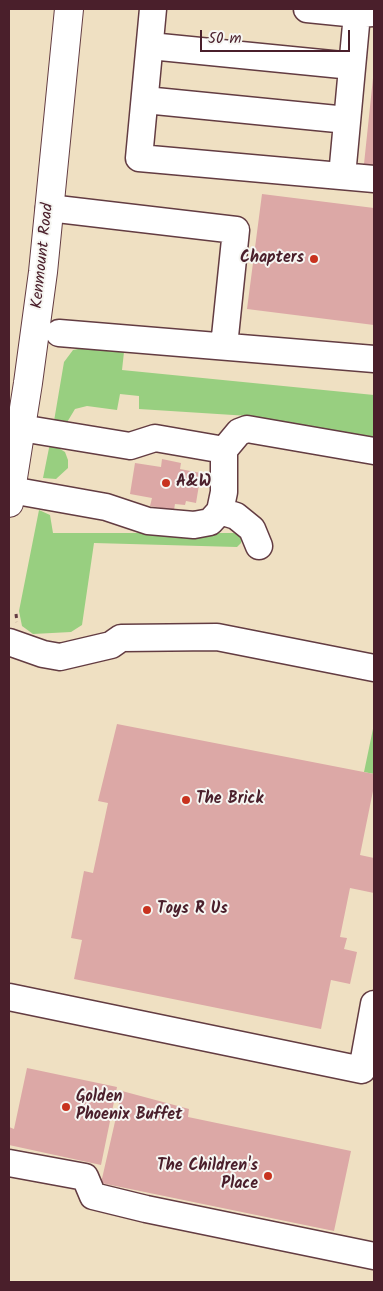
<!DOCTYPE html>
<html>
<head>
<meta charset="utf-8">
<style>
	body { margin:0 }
	#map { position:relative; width:383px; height:1291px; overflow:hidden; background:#efe0c2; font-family:Kalam,sans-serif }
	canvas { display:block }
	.frame { position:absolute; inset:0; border:10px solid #4a1f2b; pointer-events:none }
	.scale { position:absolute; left:200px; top:30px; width:150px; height:22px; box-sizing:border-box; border:2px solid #4a1f2b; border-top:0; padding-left:6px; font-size:15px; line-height:18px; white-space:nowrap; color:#4a1f2b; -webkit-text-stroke:4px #f6f6f2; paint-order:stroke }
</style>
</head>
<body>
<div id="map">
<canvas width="383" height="1291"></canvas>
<div class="frame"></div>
<div class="scale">50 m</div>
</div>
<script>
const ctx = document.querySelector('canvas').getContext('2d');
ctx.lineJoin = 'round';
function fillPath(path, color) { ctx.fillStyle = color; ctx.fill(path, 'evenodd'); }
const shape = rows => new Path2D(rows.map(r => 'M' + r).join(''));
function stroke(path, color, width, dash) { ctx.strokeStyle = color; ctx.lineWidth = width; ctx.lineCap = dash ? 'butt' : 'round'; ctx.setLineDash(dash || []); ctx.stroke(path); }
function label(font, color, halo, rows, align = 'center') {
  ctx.font = font + ' Kalam,sans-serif'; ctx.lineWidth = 4; ctx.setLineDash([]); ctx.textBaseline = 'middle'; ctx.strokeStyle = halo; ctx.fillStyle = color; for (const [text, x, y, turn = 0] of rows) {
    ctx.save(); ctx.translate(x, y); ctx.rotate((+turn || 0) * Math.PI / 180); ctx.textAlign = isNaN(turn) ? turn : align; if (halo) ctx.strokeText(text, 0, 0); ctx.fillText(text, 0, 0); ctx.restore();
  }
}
const green = shape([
	[83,348,124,352,122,370,374,395,374,440,249,416,139,409,139,396,120,394,117,410,87,406,75,409,66,424,53,427,64,362,73,350],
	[50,443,65,452,68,460,68,468,56,479,43,478],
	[39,510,50,515,53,533,234,533,242,537,241,543,237,547,94,543,82,625,71,632,33,634,22,626,19,611],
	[374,724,374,774,364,772]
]);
const building = shape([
	[373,78,374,78,374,165,364,164],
	[262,194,374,208,374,325,247,309],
	[162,459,181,463,180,469,201,473,196,503,186,501,185,505,175,504,174,510,150,506,152,498,130,494,135,463,161,467],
	[117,724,374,774,374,786,360,855,374,858,374,893,350,888,340,937,347,938,344,949,357,952,350,984,331,980,321,1029,74,979,82,940,71,938,84,871,93,873,108,803,98,801],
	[27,1068,117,1087,101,1165,9,1145,9,1127,14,1129],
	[122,1091,189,1109,188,1117,351,1151,334,1231,101,1183]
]);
const path = shape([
	[16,614,17,622]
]);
const minor = shape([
	[153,9,139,158,374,179],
	[307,9,357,14,373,13],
	[150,46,352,66],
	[145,100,347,120],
	[342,176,357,14],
	[49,208,236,230,224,346],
	[59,333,374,359],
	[224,450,239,432,247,429,374,451],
	[11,490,106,507,148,521,194,525,210,522,220,511,224,492,224,450,155,438,130,446,21,428],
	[220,511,236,516,252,529,259,546],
	[9,642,43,654,60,657,111,645,121,638,217,637,374,668],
	[9,997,362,1070,374,1004],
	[9,1163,85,1177,93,1196,146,1209,374,1256]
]);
const major = shape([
	[9,503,28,383,43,272,69,9]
]);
const markers = [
	[314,259,5,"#c8321e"],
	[166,483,5,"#c8321e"],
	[186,800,5,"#c8321e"],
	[147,910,5,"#c8321e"],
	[66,1107,5,"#c8321e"],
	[268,1176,5,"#c8321e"]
];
const streetNames = [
	["Kenmount Road",44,256,-84]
];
const poiNames = [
	["Chapters",304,259,"right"],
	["A&W",176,483],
	["The Brick",196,800],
	["Toys R Us",157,910],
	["Golden",76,1098],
	["Phoenix Buffet",76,1116],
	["The Children's",258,1167,"right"],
	["Place",258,1185,"right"]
];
fillPath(green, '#98cf80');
fillPath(building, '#dca8a6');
stroke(minor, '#633c42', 29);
stroke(major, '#633c42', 30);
stroke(path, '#633c42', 3, [4, 4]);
stroke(minor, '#fff', 26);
stroke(major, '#fff', 28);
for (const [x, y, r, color] of markers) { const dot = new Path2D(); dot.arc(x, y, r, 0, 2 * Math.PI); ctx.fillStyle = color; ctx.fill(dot); stroke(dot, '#f6f6f2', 2); }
label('16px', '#4a1f2b', '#f6f6f2', streetNames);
label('bold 16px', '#4a1f2b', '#f6f6f2', poiNames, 'left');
</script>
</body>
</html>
